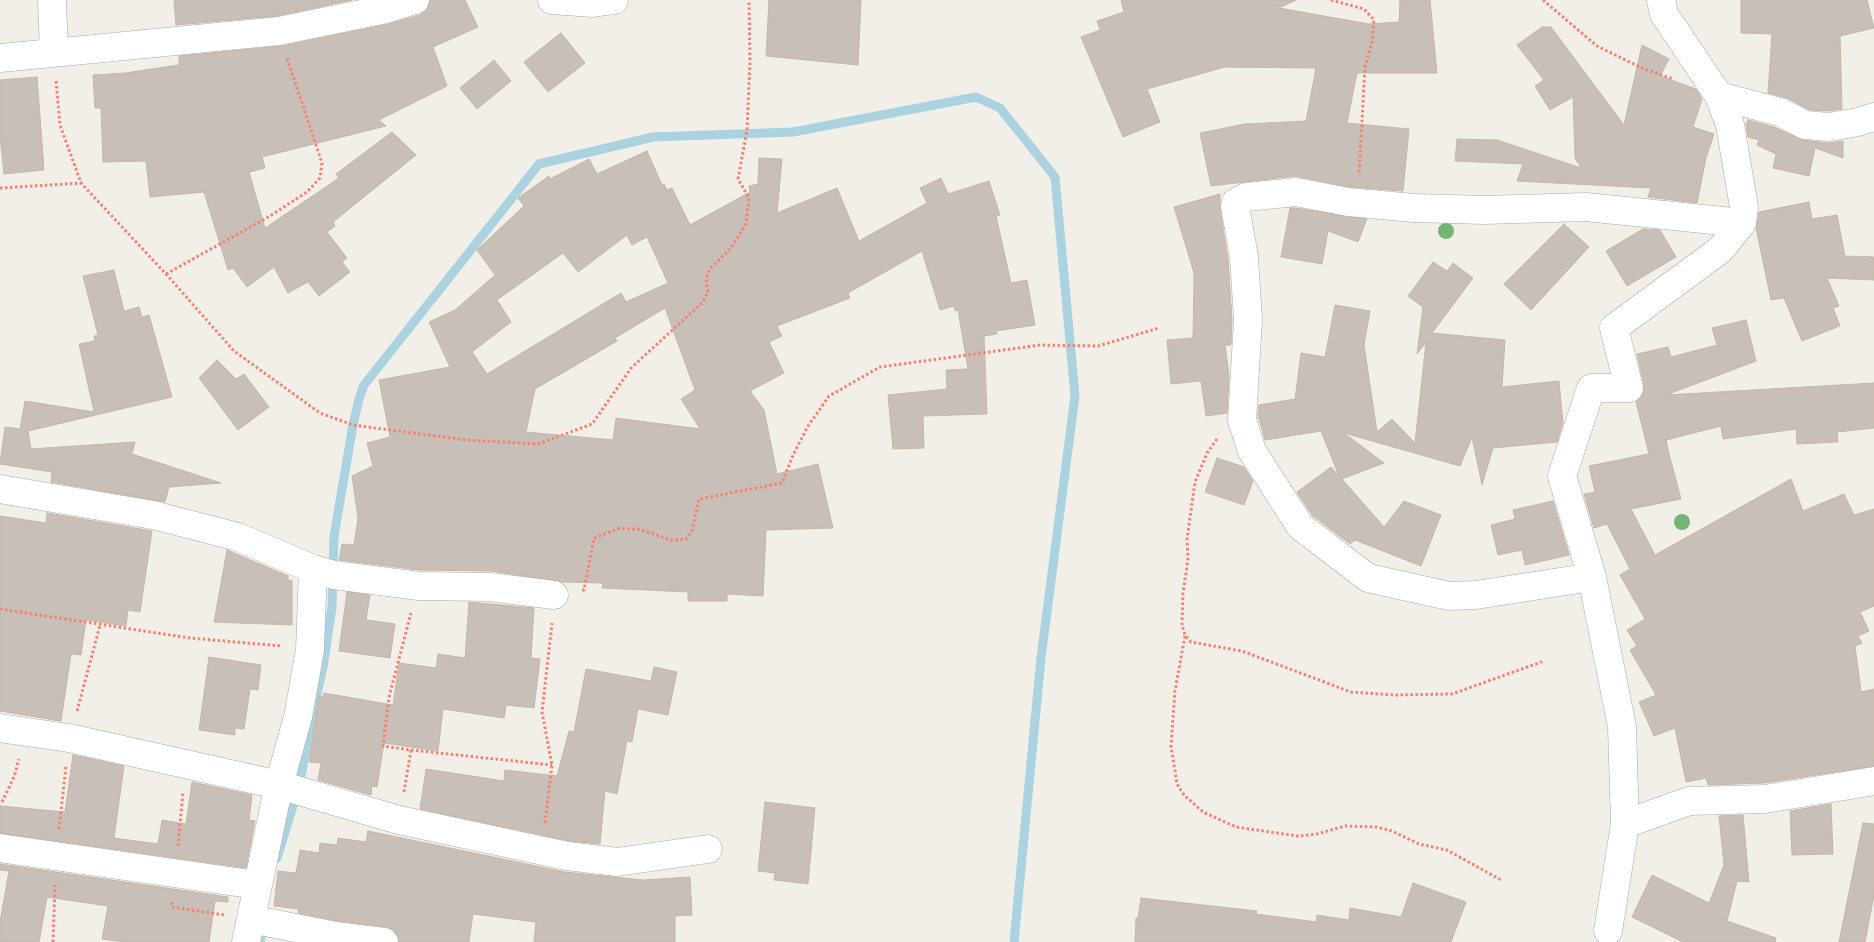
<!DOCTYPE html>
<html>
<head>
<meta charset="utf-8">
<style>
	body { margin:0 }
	canvas { display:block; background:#f2efe9 }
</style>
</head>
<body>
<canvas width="1874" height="942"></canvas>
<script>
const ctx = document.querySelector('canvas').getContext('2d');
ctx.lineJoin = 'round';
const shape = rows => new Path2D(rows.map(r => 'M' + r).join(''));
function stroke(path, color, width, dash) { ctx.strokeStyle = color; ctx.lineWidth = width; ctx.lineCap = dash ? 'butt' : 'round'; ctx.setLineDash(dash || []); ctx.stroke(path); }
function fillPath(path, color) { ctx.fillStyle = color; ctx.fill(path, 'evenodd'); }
const stream = shape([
	[277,858,300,783,310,725,323,667,332,607,334,536,353,425,359,399,364,385,539,164,653,137,793,132,976,97,1000,108,1055,177,1075,396,1041,658,1014,942],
	[260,942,263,925]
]);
const building = shape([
	[174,0,352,0,277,16,176,25,174,0],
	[430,0,465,0,478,27,433,47,447,86,379,120,386,126,262,157,265,168,249,172,265,228,339,178,336,174,392,132,416,155,333,222,335,226,327,232,347,258,342,262,350,272,319,296,308,282,288,293,274,267,247,287,233,268,228,270,204,192,150,197,146,161,103,162,101,108,95,108,93,75,125,73,179,65,179,56,282,46,389,24,420,15,427,10,430,0],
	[769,0,861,0,858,65,766,56,769,0],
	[1121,0,1296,0,1279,8,1369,24,1399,22,1400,0,1430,0,1437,73,1357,73,1347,123,1409,129,1403,191,1350,187,1295,176,1211,186,1200,133,1245,124,1306,121,1316,68,1225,67,1147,89,1160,122,1123,137,1081,37,1100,30,1097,21,1124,12,1121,0],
	[1741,0,1867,0,1874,28,1840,36,1842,109,1828,111,1809,110,1787,98,1768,93,1772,34,1741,33,1741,0],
	[1542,27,1551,27,1624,125,1642,45,1669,59,1660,76,1696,89,1702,99,1693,127,1714,134,1706,158,1697,203,1648,197,1651,188,1517,181,1523,164,1455,161,1457,139,1497,140,1581,168,1575,158,1573,97,1550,110,1535,86,1544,80,1517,45,1542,27],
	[561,33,585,63,548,92,524,62,561,33],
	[494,60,511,81,477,109,460,88,494,60],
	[37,77,44,170,4,174,0,136,0,80,37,77],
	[1748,120,1774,127,1803,140,1828,143,1843,141,1843,158,1815,148,1809,176,1773,168,1776,154,1757,145,1759,140,1748,137,1746,124,1748,120],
	[647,151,662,185,664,184,667,190,672,188,690,225,750,192,749,186,758,184,759,158,782,159,777,213,837,188,859,241,927,203,920,188,941,178,948,194,989,181,1000,215,996,216,1011,283,1027,280,1035,325,996,331,997,334,984,336,987,414,923,416,924,448,893,449,888,395,947,389,946,370,968,369,958,310,955,311,954,306,940,310,922,251,848,293,850,298,777,326,782,336,769,342,784,373,750,391,764,410,777,474,818,464,833,528,766,530,763,596,727,594,727,601,688,601,688,592,602,588,603,583,562,582,492,571,420,570,339,560,342,544,354,545,358,518,352,476,373,466,367,443,390,437,379,380,450,367,429,322,455,310,495,275,477,250,524,206,518,198,549,176,550,179,589,159,597,174,647,151],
	[627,235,632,245,647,237,668,283,626,302,621,293,487,374,472,352,511,322,497,300,563,253,578,272,627,235],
	[665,308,695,390,681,399,700,429,616,418,613,440,526,432,535,389,617,341,615,338,665,308],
	[1220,194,1220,209,1228,259,1232,320,1231,345,1225,345,1229,376,1227,413,1206,416,1201,381,1171,384,1167,340,1193,338,1194,273,1174,207,1220,194],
	[1809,202,1812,219,1837,215,1845,256,1874,257,1874,280,1827,278,1839,306,1833,308,1840,326,1802,341,1784,298,1771,300,1756,228,1759,212,1809,202],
	[1290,208,1295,208,1367,219,1358,242,1328,231,1322,264,1281,257,1290,208],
	[1564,224,1589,247,1531,310,1504,284,1564,224],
	[1643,229,1660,230,1676,257,1627,286,1606,251,1643,229],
	[1433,262,1447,271,1453,263,1473,278,1432,333,1505,340,1502,387,1559,381,1563,423,1557,442,1493,448,1482,485,1472,437,1460,466,1344,433,1384,463,1342,479,1384,527,1404,501,1441,515,1421,566,1355,540,1350,544,1312,515,1297,492,1331,467,1339,476,1321,431,1265,440,1258,415,1259,405,1295,399,1301,353,1325,357,1335,305,1370,311,1364,345,1377,432,1392,419,1415,443,1426,342,1417,354,1423,307,1408,296,1433,262],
	[114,270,124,311,139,307,142,317,149,315,172,397,28,431,31,449,135,442,132,454,221,483,169,487,165,502,51,482,52,472,0,464,5,427,20,429,25,401,94,412,79,344,95,341,94,336,98,335,83,276,114,270],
	[1746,320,1756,361,1666,395,1874,383,1874,428,1837,432,1838,442,1797,444,1796,429,1723,439,1721,426,1666,440,1668,449,1649,454,1636,402,1643,394,1644,385,1637,354,1668,347,1671,357,1717,345,1712,328,1746,320],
	[217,360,236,379,244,374,269,407,238,430,199,378,217,360],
	[1668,450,1681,499,1631,509,1655,555,1791,479,1803,511,1844,494,1854,515,1874,509,1874,606,1860,612,1869,631,1858,636,1862,643,1855,646,1861,692,1874,689,1874,766,1764,783,1708,785,1706,778,1686,782,1675,728,1654,736,1639,702,1656,695,1630,650,1637,646,1627,630,1645,619,1620,575,1630,569,1607,524,1594,528,1584,494,1595,492,1589,466,1668,450],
	[1217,458,1244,467,1253,481,1244,505,1205,492,1217,458],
	[1553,501,1569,555,1525,565,1522,550,1498,555,1491,525,1515,519,1513,510,1553,501],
	[47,513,152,531,140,612,128,610,126,626,86,620,81,655,71,654,61,721,0,711,0,516,46,523,47,513],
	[227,550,288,576,288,581,292,580,292,625,214,622,227,550],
	[347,592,370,595,366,620,395,624,390,658,339,651,347,592],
	[469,602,534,608,531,658,540,659,534,708,506,705,504,718,443,709,438,751,384,743,377,787,372,786,371,795,318,780,321,763,309,762,319,696,323,697,324,693,393,705,399,663,436,668,438,654,465,658,469,602],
	[209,657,261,665,258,690,250,689,244,729,235,728,235,735,199,730,209,657],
	[654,667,677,672,668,715,638,709,632,742,627,741,617,794,605,791,600,844,570,841,420,809,426,769,504,781,505,770,557,776,569,731,574,732,586,669,651,681,654,667],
	[73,755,124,766,114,838,158,844,162,820,186,824,192,782,252,795,249,820,255,821,246,868,0,833,0,806,65,812,73,755],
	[765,802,815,808,808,884,774,880,775,873,758,871,765,802],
	[1831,804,1833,854,1792,855,1790,811,1831,804],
	[1743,815,1749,882,1737,881,1727,921,1776,938,1775,942,1683,942,1632,917,1652,875,1709,903,1724,865,1719,816,1743,815],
	[1863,823,1874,824,1874,895,1865,942,1839,942,1863,823],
	[368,831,565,872,643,880,690,877,692,915,675,916,675,942,534,942,536,922,473,914,469,942,399,942,394,930,386,927,338,921,298,913,299,909,274,906,278,871,296,873,300,850,319,853,320,843,337,845,338,838,366,842,368,831],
	[0,864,228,897,228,902,215,901,209,942,125,942,102,939,108,906,47,897,39,942,0,942,0,922,9,871,0,870,0,864],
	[1413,883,1466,902,1451,942,1135,942,1136,918,1138,918,1141,898,1257,911,1256,914,1316,922,1317,915,1349,920,1350,908,1401,917,1413,883]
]);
const path = shape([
	[1331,0,1364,9,1374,20,1372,42,1365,67,1359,175],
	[1543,0,1597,46,1644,69,1673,79],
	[56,81,60,125,81,183,166,274,234,351,320,413,353,425,466,440,538,444,592,424,632,367,703,302,708,292,706,279,710,269,731,248,746,224,749,198,738,179,747,130,750,61,749,0],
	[0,188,81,183],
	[166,274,270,216,307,192,320,178,322,163,287,58],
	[1217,439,1207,453,1195,482,1187,539,1188,559,1183,593,1182,625,1185,635,1191,642,1242,651,1351,692,1394,695,1452,694,1544,661],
	[582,590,584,590,594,538,620,528,642,530,671,540,686,539,692,531,699,499,782,483,793,455,808,426,829,396,880,367,1040,345,1098,346,1159,328],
	[0,609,190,638,282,646],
	[1185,636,1175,690,1171,746,1177,784,1184,795,1203,812,1236,827,1298,836,1317,834,1345,826,1377,827,1392,831,1419,844,1447,850,1501,880],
	[77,711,100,625],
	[411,750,552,765],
	[404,792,411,750,383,746,389,697,411,613],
	[2,802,14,777,19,759],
	[545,823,552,765,542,712,552,623],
	[59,829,66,766],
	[178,846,183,792],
	[172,902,172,907,224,915],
	[53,942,55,885]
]);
const minor = shape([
	[52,0,54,52],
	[552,0,593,3,614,0],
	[0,58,279,31,386,9,415,0],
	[1719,96,1780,112,1805,125,1829,127,1858,122,1874,117],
	[0,489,153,515,238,537,313,569,310,650,298,717,279,785,246,942],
	[313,569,334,575,419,586,490,587,554,595],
	[1592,577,1476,595,1449,596,1368,578,1300,526,1252,451,1242,420,1248,320,1244,257,1235,206,1236,202,1246,197,1296,192,1348,202,1414,208,1484,210,1586,207,1742,223],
	[0,728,69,738,279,785,399,820,567,856,617,862,708,849],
	[1625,824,1689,801,1765,799,1874,781],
	[0,848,257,885],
	[251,919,335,936,384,942],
	[1608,931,1625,824,1622,727,1592,577,1562,476,1591,388,1629,388,1614,328,1720,250,1742,223,1744,207,1730,125,1719,96,1664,14,1661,0]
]);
const trees = [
	[1446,231],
	[1682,522]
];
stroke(stream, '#aad3df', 9);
fillPath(building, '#c7bfb8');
stroke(building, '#c4b6ab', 1);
stroke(minor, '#a9a9a9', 29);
stroke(path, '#fa8072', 3, [2.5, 2.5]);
stroke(minor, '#fff', 28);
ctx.fillStyle = '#74b475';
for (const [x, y] of trees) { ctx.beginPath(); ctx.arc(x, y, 8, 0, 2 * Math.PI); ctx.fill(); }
</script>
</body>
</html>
